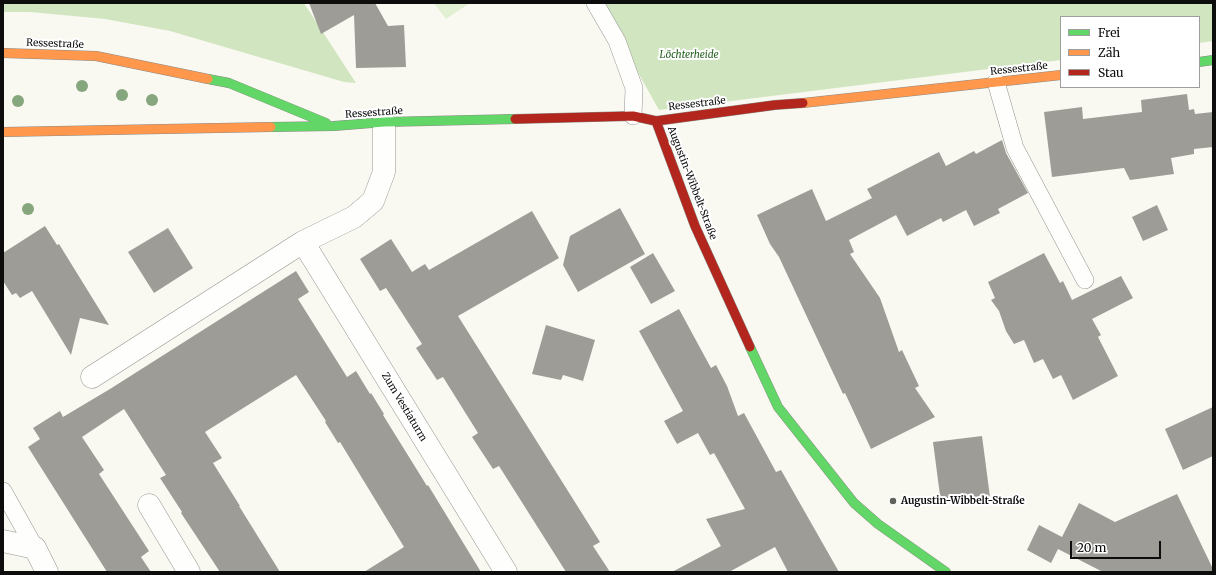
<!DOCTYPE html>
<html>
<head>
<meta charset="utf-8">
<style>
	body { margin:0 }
	#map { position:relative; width:1216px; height:575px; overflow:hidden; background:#faf9f1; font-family:Merriweather,serif }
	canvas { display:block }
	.frame { position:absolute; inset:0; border:4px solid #0d0d0d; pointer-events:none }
	.legend { position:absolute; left:1060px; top:16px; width:140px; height:72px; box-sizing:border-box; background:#fff; border:1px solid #9e9e9e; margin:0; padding:5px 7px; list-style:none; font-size:12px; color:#0d0d0d }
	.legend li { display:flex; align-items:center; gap:8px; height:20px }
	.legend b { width:20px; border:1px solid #9e9e9e }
	.scale { position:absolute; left:1070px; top:541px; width:91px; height:18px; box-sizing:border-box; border:2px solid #0d0d0d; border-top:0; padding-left:5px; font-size:12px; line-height:14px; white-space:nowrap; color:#0d0d0d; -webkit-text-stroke:3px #fff; paint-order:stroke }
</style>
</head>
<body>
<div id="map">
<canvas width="1216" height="575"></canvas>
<div class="frame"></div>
<ul class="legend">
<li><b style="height:5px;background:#63d668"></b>Frei</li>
<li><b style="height:5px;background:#ff974d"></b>Zäh</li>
<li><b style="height:5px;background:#b3261e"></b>Stau</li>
</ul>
<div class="scale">20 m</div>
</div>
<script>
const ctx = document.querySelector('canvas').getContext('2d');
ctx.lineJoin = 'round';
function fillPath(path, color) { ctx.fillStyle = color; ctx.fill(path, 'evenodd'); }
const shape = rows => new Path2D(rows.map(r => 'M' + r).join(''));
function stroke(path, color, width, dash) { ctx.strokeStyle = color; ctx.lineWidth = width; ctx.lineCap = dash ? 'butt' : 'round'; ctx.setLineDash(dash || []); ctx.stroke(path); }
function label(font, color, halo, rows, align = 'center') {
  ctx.font = font + ' Merriweather,serif'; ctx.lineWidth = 4; ctx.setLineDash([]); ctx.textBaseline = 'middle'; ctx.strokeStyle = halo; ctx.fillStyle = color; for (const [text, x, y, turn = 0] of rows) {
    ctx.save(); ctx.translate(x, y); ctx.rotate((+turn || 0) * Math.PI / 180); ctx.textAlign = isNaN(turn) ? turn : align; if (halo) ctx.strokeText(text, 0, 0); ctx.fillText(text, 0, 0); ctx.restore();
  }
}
const green = shape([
	[434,3,470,3,446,19]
]);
const forest = shape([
	[3,3,304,3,356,83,344,82,170,31,105,19,30,12,3,12],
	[599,3,1213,3,1213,41,1199,43,1199,17,1061,17,1061,60,659,110]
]);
const building = shape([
	[309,3,375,3,388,26,404,25,406,67,356,68,354,15,321,34],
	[1187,94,1189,110,1194,109,1195,114,1213,112,1213,147,1194,149,1194,154,1171,158,1174,174,1130,180,1124,168,1052,177,1044,112,1082,107,1083,119,1142,112,1141,100],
	[1002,140,1006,153,1028,193,998,209,1000,213,974,226,966,210,943,222,941,218,907,236,896,215,849,240,854,252,850,254,880,298,899,352,902,350,919,386,915,388,935,417,871,449,845,393,843,394,779,257,770,244,757,215,812,189,826,221,872,198,867,189,939,152,946,166,974,151,976,154],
	[1157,205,1168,230,1143,241,1132,217],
	[620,208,645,254,578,292,563,265,570,236],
	[532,211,559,258,458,316,600,542,593,546,610,572,566,572,499,466,493,469,472,437,478,433,443,377,437,380,416,348,422,344,386,288,380,291,360,259,391,239,412,272,425,264,429,270],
	[45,226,57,245,59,244,109,325,80,318,71,355,32,291,20,298,16,293,12,295,3,281,3,253],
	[168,228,193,268,154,293,128,252],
	[653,253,675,291,651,304,630,267],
	[1044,253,1060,283,1063,281,1072,300,1121,276,1133,298,1092,319,1101,335,1098,337,1118,376,1073,400,1061,375,1053,379,1043,359,1034,363,1024,340,1014,344,1006,331,999,311,991,300,995,298,988,282],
	[296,271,309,292,298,299,347,377,356,371,370,394,371,393,384,414,383,415,427,486,428,485,481,572,364,572,404,547,340,442,338,443,325,422,326,421,296,375,205,432,222,458,213,463,240,506,239,506,280,572,220,572,181,513,182,512,160,478,166,475,124,409,82,437,104,470,99,474,149,551,141,557,151,572,107,572,28,447,40,439,33,428,60,411,63,417,110,389],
	[679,309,711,368,716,365,727,386,738,416,744,413,776,472,781,470,839,572,788,572,775,547,729,572,672,572,721,546,706,519,745,509,714,453,710,455,698,433,677,444,664,421,683,411,639,331],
	[546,325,595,340,583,381,563,375,561,380,532,374],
	[1213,407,1213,456,1183,470,1165,429],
	[982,436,990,497,941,503,933,442],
	[1177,494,1213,569,1213,572,1103,572,1058,549,1051,563,1027,550,1039,525,1062,537,1079,503,1115,522]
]);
const lane = shape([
	[595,3,617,41,634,88,633,116],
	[996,82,1015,148,1085,280],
	[3,491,35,548]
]);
const street = shape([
	[303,242,506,572],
	[92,377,303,242,354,217,373,201,384,172,384,122],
	[149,505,189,572],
	[3,541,35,548,47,572]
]);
const fast = shape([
	[1199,62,1213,60],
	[208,79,229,83,326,123],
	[271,127,334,126,384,122,515,119],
	[750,347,778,407,854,503,878,524,946,572]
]);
const slow = shape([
	[3,53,96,56,208,79],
	[803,103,1061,75],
	[3,132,271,127]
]);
const jam = shape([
	[515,119,633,116,656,121,775,105,803,103],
	[656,121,695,226,750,347]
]);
const trees = [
	[82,86],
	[122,95],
	[152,100],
	[18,101],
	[28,209]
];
const markers = [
	[893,501,4,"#60605d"]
];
const streetNames = [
	["Ressestraße",55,44,2],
	["Ressestraße",1019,69,-6],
	["Ressestraße",697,104,-7],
	["Ressestraße",374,113,-4],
	["Augustin-Wibbelt-Straße",692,183,69],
	["Zum Vestiaturm",404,407,59]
];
const parkNames = [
	["Löchterheide",689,55]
];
const poiNames = [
	["Augustin-Wibbelt-Straße",901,501]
];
fillPath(green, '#e1efd2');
fillPath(forest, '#d1e6c0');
fillPath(building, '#9d9c97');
stroke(lane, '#949390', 18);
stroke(street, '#949390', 23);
stroke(fast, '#8a8a86', 10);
stroke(slow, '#8a8a86', 10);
stroke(jam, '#8a8a86', 10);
stroke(lane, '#fefefd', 17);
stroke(street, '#fefefd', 22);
stroke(fast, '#63d668', 9);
stroke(slow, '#ff974d', 9);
stroke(jam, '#b3261e', 9);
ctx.fillStyle = '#86a67e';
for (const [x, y] of trees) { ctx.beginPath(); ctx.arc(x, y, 6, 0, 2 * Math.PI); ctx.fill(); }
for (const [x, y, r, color] of markers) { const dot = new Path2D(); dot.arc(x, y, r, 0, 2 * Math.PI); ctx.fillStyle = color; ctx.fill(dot); stroke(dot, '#fff', 1.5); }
label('10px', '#0d0d0d', '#fff', streetNames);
label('italic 10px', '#276220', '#fff', parkNames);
label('bold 10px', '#0d0d0d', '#fff', poiNames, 'left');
</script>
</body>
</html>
